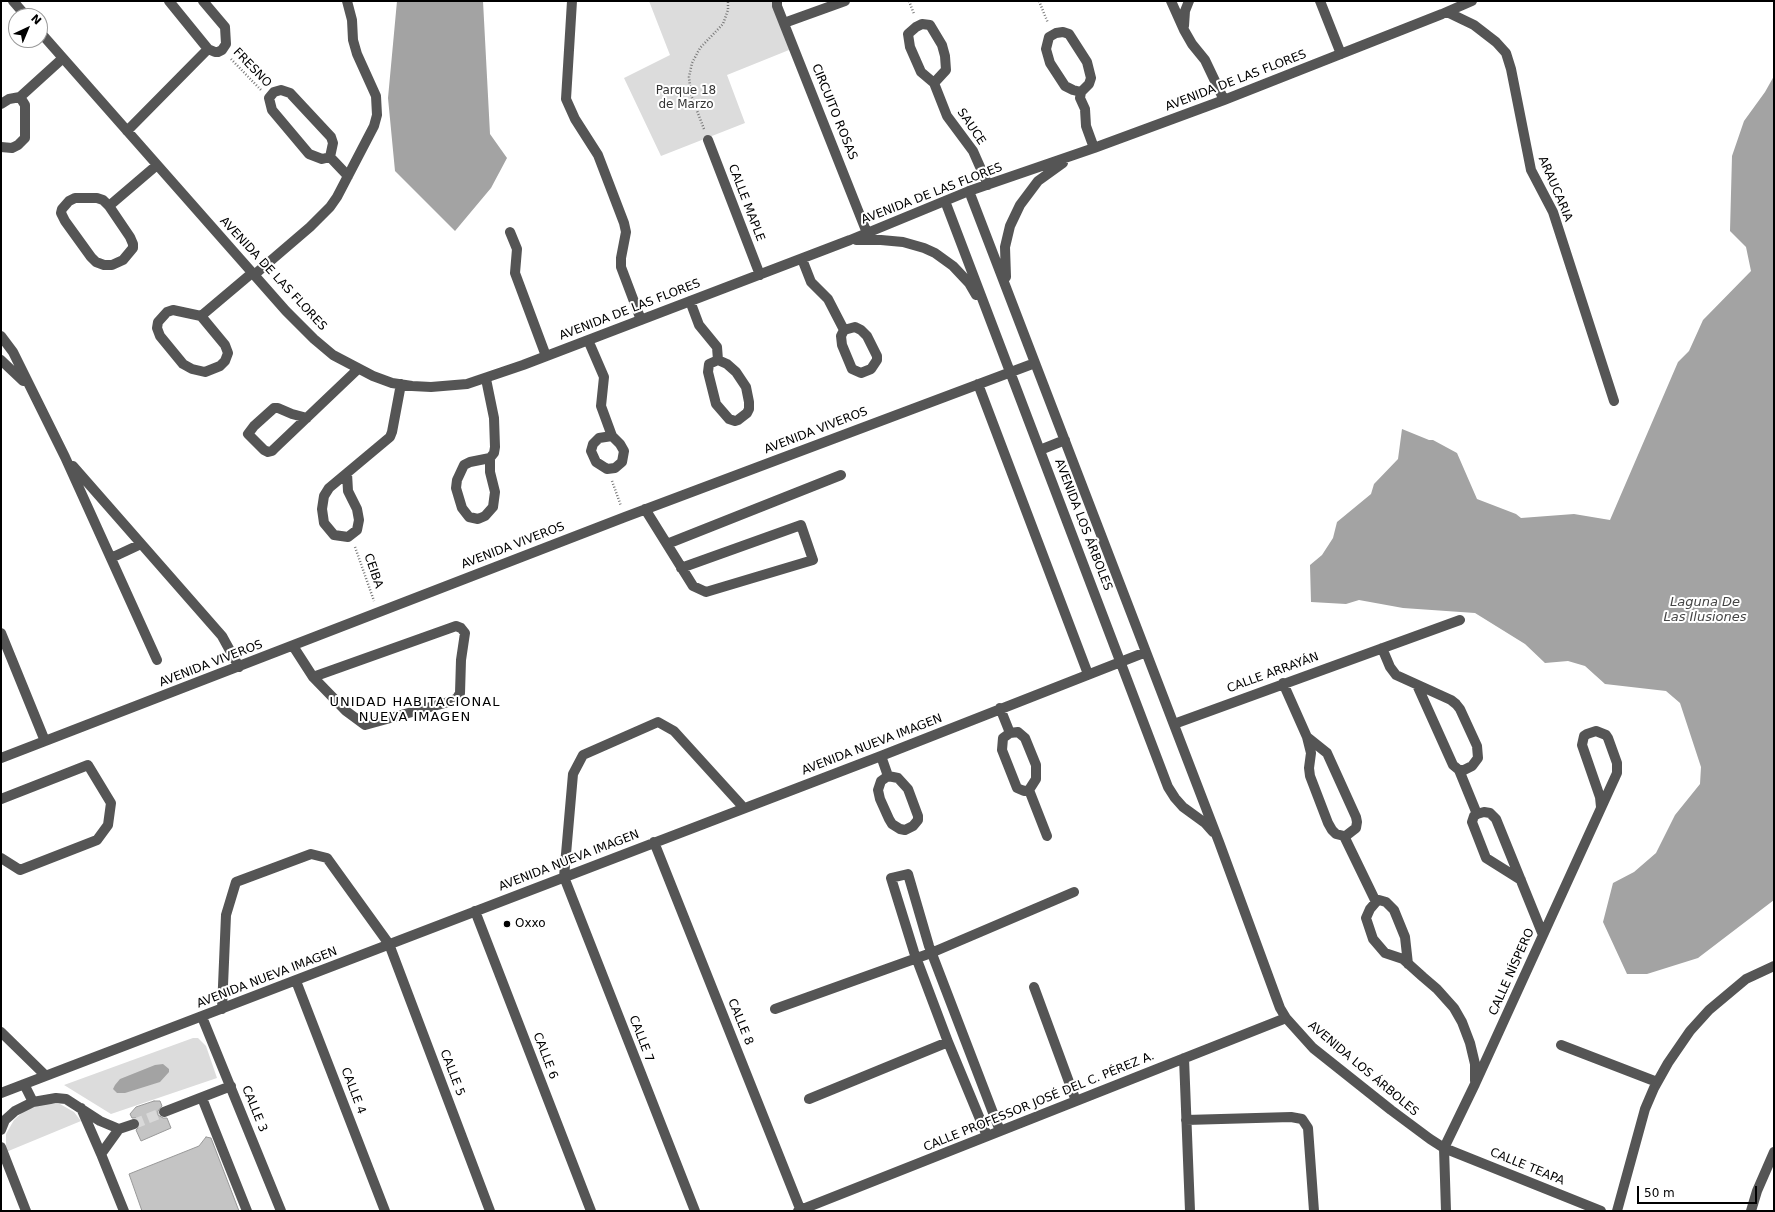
<!DOCTYPE html>
<html>
<head>
<meta charset="utf-8">
<style>
  body { margin:0 }
  #map { position:relative; width:1775px; height:1212px; overflow:hidden; background:#fff; font-family:"DejaVu Sans",sans-serif }
  canvas { display:block }
  .frame { position:absolute; inset:0; border:2px solid #000; pointer-events:none }
  .north { position:absolute; left:8px; top:8px; width:40px; height:40px; box-sizing:border-box; background:#fff; border:1px solid #999; border-radius:50%; rotate:44deg; font-size:11px; font-weight:700; line-height:16px; text-align:center; color:#000 }
  .north::after { content:''; display:block; margin:auto; width:14px; height:18px; background:#000; clip-path:polygon(50% 0,100% 100%,50% 72%,0 100%) }
  .scale { position:absolute; left:1637px; top:1186px; width:120px; height:18px; box-sizing:border-box; border:2px solid #000; border-top:0; padding-left:5px; font-size:12px; line-height:14px; white-space:nowrap; color:#000; -webkit-text-stroke:3px #fff; paint-order:stroke }
</style>
</head>
<body>
<div id="map">
<canvas width="1775" height="1212"></canvas>
<div class="frame"></div>
<div class="north">N</div>
<div class="scale">50 m</div>
</div>
<script>
const context = document.querySelector('canvas').getContext('2d');
context.lineJoin = 'round';
function fillPath(path, color) {
  context.fillStyle = color;
  context.fill(path, 'evenodd');
}
function toPath(rows) {
  const path = new Path2D();
  for (const r of rows) {
    path.moveTo(r[0], r[1]);
    for (let i = 2; i < r.length; i += 2) path.lineTo(r[i], r[i + 1]);
  }
  return path;
}
function stroke(path, color, width, dash) {
  context.strokeStyle = color;
  context.lineWidth = width;
  context.lineCap = dash ? 'butt' : 'round';
  context.setLineDash(dash || []);
  context.stroke(path);
}
function write(font, color, halo, rows, align = 'center') {
  context.font = font + ' "DejaVu Sans",sans-serif';
  context.lineWidth = 4;
  context.setLineDash([]);
  context.textBaseline = 'middle';
  context.strokeStyle = halo;
  context.fillStyle = color;
  for (const [text, x, y, turn = 0] of rows) {
    context.save();
    context.translate(x, y);
    context.rotate((+turn || 0) * Math.PI / 180);
    context.textAlign = isNaN(turn) ? turn : align;
    if (halo) context.strokeText(text, 0, 0);
    context.fillText(text, 0, 0);
    context.restore();
  }
}
fillPath(toPath([
  [649,1,777,1,794,48,727,75,745,123,661,156,624,78,670,55],
  [193,1038,198,1038,206,1046,217,1078,111,1114,64,1085],
  [43,1104,60,1104,74,1112,81,1121,6,1152,6,1134,14,1120,25,1110]
]), '#dcdcdc');
fillPath(toPath([
  [397,1,483,1,490,134,507,158,491,188,455,231,395,171,388,98],
  [1774,76,1774,900,1698,958,1647,974,1627,974,1603,922,1613,883,1634,872,1656,853,1675,815,1700,784,1701,767,1680,703,1666,691,1605,684,1585,666,1568,661,1545,663,1525,644,1475,613,1403,608,1359,600,1346,604,1311,602,1310,565,1322,555,1333,538,1337,522,1371,494,1374,484,1398,459,1402,429,1429,440,1433,440,1457,453,1477,499,1516,514,1521,518,1574,514,1610,520,1678,362,1689,351,1703,320,1751,271,1746,247,1730,231,1732,156,1744,121,1765,92],
  [163,1064,169,1069,169,1072,160,1082,125,1093,117,1093,113,1089,115,1085,120,1079,155,1065]
]), '#a3a3a3');
const building = toPath([
  [154,1101,160,1101,162,1106,158,1111,158,1115,163,1118,167,1118,171,1128,141,1141,136,1130,140,1126,140,1122,136,1118,132,1118,130,1114,136,1107,154,1101],
  [206,1137,211,1138,239,1211,142,1211,129,1174,199,1146,206,1137]
]);
fillPath(building, '#c4c4c4');
stroke(building, '#999', 1);
stroke(toPath([
  [134,1124,164,1112]
]), '#d9d9d9', 10, [10, 5]);
stroke(toPath([
  [909,1,914,14],
  [1039,1,1048,23],
  [231,59,261,90],
  [704,129,691,95,689,77,692,63,700,48,723,24,728,10,728,1],
  [612,481,621,506],
  [355,547,374,601]
]), '#777', 2.5, [1, 2]);
stroke(toPath([
  [13,1,26,16],
  [169,1,208,49],
  [572,1,566,99,575,119,598,155,624,223,626,232,621,258,621,267,641,320],
  [777,1,777,6,867,233],
  [1171,1,1184,30,1192,44,1205,60,1224,100],
  [1320,1,1341,54],
  [1447,12,1474,25,1496,42,1506,53,1511,69,1531,170,1553,212,1614,401],
  [784,23,845,1],
  [1184,26,1185,11,1189,1],
  [40,32,286,311,314,339,333,355,373,376,392,383,412,386,431,387,467,384,523,365,850,240,969,191,1094,148,1224,100,1442,14,1472,1],
  [934,83,921,72,910,47,908,34,916,27,922,24,930,25,942,45,945,56,946,70,934,83,947,116,973,151,988,185],
  [1081,92,1073,90,1065,86,1050,63,1046,49,1049,37,1056,33,1063,32,1069,34,1087,62,1091,78,1089,84,1081,92,1080,98,1085,109,1086,126,1094,148],
  [1,104,9,99,20,97,63,58],
  [127,131,208,49,215,52,218,52,222,50,226,44,225,27,203,1],
  [708,140,760,275],
  [1,147,12,148,18,145,25,138,25,105,20,97],
  [330,157,322,159,309,154,272,110,269,98,274,92,281,90,290,93,331,137,333,143,330,157,348,176],
  [969,191,1219,842,1280,1008,1286,1018,1313,1048,1391,1110,1430,1139,1444,1148,1601,1211],
  [945,201,1168,787,1175,798,1183,807,1205,823,1213,832],
  [109,206,130,237,133,244,133,248,123,260,112,265,104,265,96,262,91,257,65,221,61,213,62,209,69,201,75,198,97,198,103,200,109,206,157,165],
  [510,232,517,249,515,273,546,356],
  [856,240,881,240,903,242,924,248,935,253,953,266,969,283,976,295],
  [802,259,811,282,828,299,844,330,841,336,842,345,852,369,861,373,871,369,877,360,877,356,867,336,861,330,855,327,844,330],
  [254,275,310,227,330,207,337,197,374,126,377,115,376,96,357,54,353,40,352,20,347,1],
  [1006,277,1005,247,1010,226,1020,205,1038,181,1063,163],
  [690,301,699,325,717,347,718,360,709,364,708,372,716,404,729,419,735,421,738,420,747,413,749,409,749,402,746,387,736,372,727,364,718,360],
  [201,316,225,345,228,353,225,361,220,366,205,372,192,369,183,364,160,336,157,328,158,322,167,312,173,310,201,316,252,273],
  [1,336,13,352,65,457,157,660],
  [588,340,604,377,601,406,612,436,620,444,624,451,622,462,615,468,607,469,596,462,591,451,593,444,599,438,612,436],
  [1,360,23,381],
  [486,379,494,418,495,447,494,453,490,458,470,462,464,465,457,480,456,488,462,508,469,517,478,519,485,516,493,507,495,492,490,472,490,458],
  [978,384,1088,674],
  [307,418,292,414,278,408,274,408,254,426,248,434,264,450,268,452,272,451,274,449,358,369],
  [1040,450,1065,440],
  [73,466,222,636,239,667],
  [347,473,348,491,357,509,359,520,357,530,348,537,334,535,324,523,322,509,324,496,329,488,390,437,392,432,401,384],
  [645,509,693,586,706,592,813,560,801,525,681,568],
  [667,544,841,475],
  [111,558,141,544],
  [1,633,45,741],
  [293,646,313,677,346,711,365,725,452,701,457,698,460,693,461,660,465,633,461,628,456,626,313,677],
  [1382,648,1390,667,1396,675,1451,700,1456,704,1460,709,1477,746,1478,758,1472,766,1464,770,1459,770,1453,765,1417,685],
  [1283,683,1307,737,1311,753,1309,768,1310,776,1328,823,1332,830,1336,834,1344,836,1347,835,1356,828,1357,822,1356,817,1327,753,1307,737],
  [1000,708,1010,733,1018,732,1025,738,1036,765,1036,779,1029,790,1047,836],
  [1174,724,1460,620],
  [1010,733,1003,738,1002,750,1017,788,1024,791,1029,790],
  [881,756,888,776,898,778,908,789,918,816,918,820,913,826,905,830,900,829,892,824,889,819,880,799,878,790,881,781,888,776],
  [1,758,625,517,1035,363],
  [1459,770,1477,814],
  [1,799,88,765,111,803,108,825,97,840,20,870,1,858],
  [1344,836,1376,902],
  [654,842,801,1211],
  [1521,880,1486,858,1472,822,1474,816,1477,814,1484,812,1490,813,1496,819,1543,935],
  [475,911,591,1211],
  [1408,964,1405,937,1394,910,1386,902,1379,900,1376,902,1370,909,1366,918,1373,939,1385,953,1403,959,1423,977,1437,989,1454,1008,1462,1022,1470,1043,1475,1064,1475,1081],
  [296,981,385,1211],
  [1034,987,1076,1101],
  [222,1009,226,915,236,882,311,854,327,858,389,944,490,1211],
  [775,1009,931,953,1074,892],
  [202,1017,281,1211],
  [1,1032,46,1076],
  [1561,1045,1657,1082],
  [1184,1058,1190,1211],
  [24,1084,33,1102,56,1098,66,1099,100,1121,119,1129,134,1124],
  [1,1093,881,756,1146,652],
  [202,1098,247,1211],
  [809,1099,948,1042],
  [81,1108,101,1154],
  [164,1112,231,1086],
  [1186,1120,1291,1117,1302,1119,1308,1128,1314,1211],
  [119,1129,101,1154,124,1211],
  [1,1130,5,1120,15,1111,33,1102],
  [987,1136,948,1042,914,952,891,878,908,874,929,946,1000,1131],
  [1,1147,26,1211],
  [695,1211,564,877,573,774,583,755,658,722,674,731,744,808],
  [798,1211,1286,1018],
  [1446,1211,1444,1148,1475,1084,1617,773,1617,763,1608,738,1606,735,1596,731,1587,734,1584,736,1582,745,1600,797,1601,807],
  [1617,1211,1645,1109,1654,1088,1668,1063,1690,1031,1709,1010,1746,979,1774,966],
  [1751,1211,1757,1191,1774,1152]
]), '#555', 10);
for (const [x, y, r, color] of [
  [507,924,4,"#000"]
]) {
  const dot = new Path2D();
  dot.arc(x, y, r, 0, 2 * Math.PI);
  context.fillStyle = color;
  context.fill(dot);
  stroke(dot, '#fff', 1.5);
}
write('12px', '#000', '#fff', [
  ["FRESNO",252,68,46],
  ["AVENIDA DE LAS FLORES",1236,81,-21],
  ["CIRCUITO ROSAS",834,112,68],
  ["SAUCE",971,127,56],
  ["ARAUCARIA",1555,189,67],
  ["AVENIDA DE LAS FLORES",932,194,-21],
  ["CALLE MAPLE",746,203,69],
  ["AVENIDA DE LAS FLORES",273,274,47],
  ["AVENIDA DE LAS FLORES",630,310,-21],
  ["AVENIDA VIVEROS",816,431,-21],
  ["AVENIDA LOS ÁRBOLES",1083,525,69],
  ["AVENIDA VIVEROS",513,546,-21],
  ["CEIBA",373,571,71],
  ["AVENIDA VIVEROS",211,664,-21],
  ["CALLE ARRAYÁN",1273,673,-20],
  ["AVENIDA NUEVA IMAGEN",872,745,-21],
  ["AVENIDA NUEVA IMAGEN",569,861,-21],
  ["CALLE NÍSPERO",1512,972,-66],
  ["AVENIDA NUEVA IMAGEN",267,978,-21],
  ["CALLE 8",740,1022,68],
  ["CALLE 7",641,1039,69],
  ["CALLE 6",545,1056,69],
  ["AVENIDA LOS ÁRBOLES",1363,1069,40],
  ["CALLE 5",452,1073,69],
  ["CALLE 4",353,1091,69],
  ["CALLE PROFESSOR JOSÉ DEL C. PÉREZ A.",1039,1102,-22],
  ["CALLE 3",254,1109,68],
  ["CALLE TEAPA",1527,1167,22]
]);
write('12px', '#333', '#fff', [
  ["Parque 18",686,91],
  ["de Marzo",686,105]
]);
write('12px', '#000', '#fff', [
  ["Oxxo",515,924]
], 'left');
write('italic 13px', '#444', '#fff', [
  ["Laguna De",1705,603],
  ["Las Ilusiones",1705,618]
]);
context.letterSpacing = '1px';
write('13px', '#000', '#fff', [
  ["UNIDAD HABITACIONAL",415,703],
  ["NUEVA IMAGEN",415,718]
]);
context.letterSpacing = '0px';
</script>
</body>
</html>
